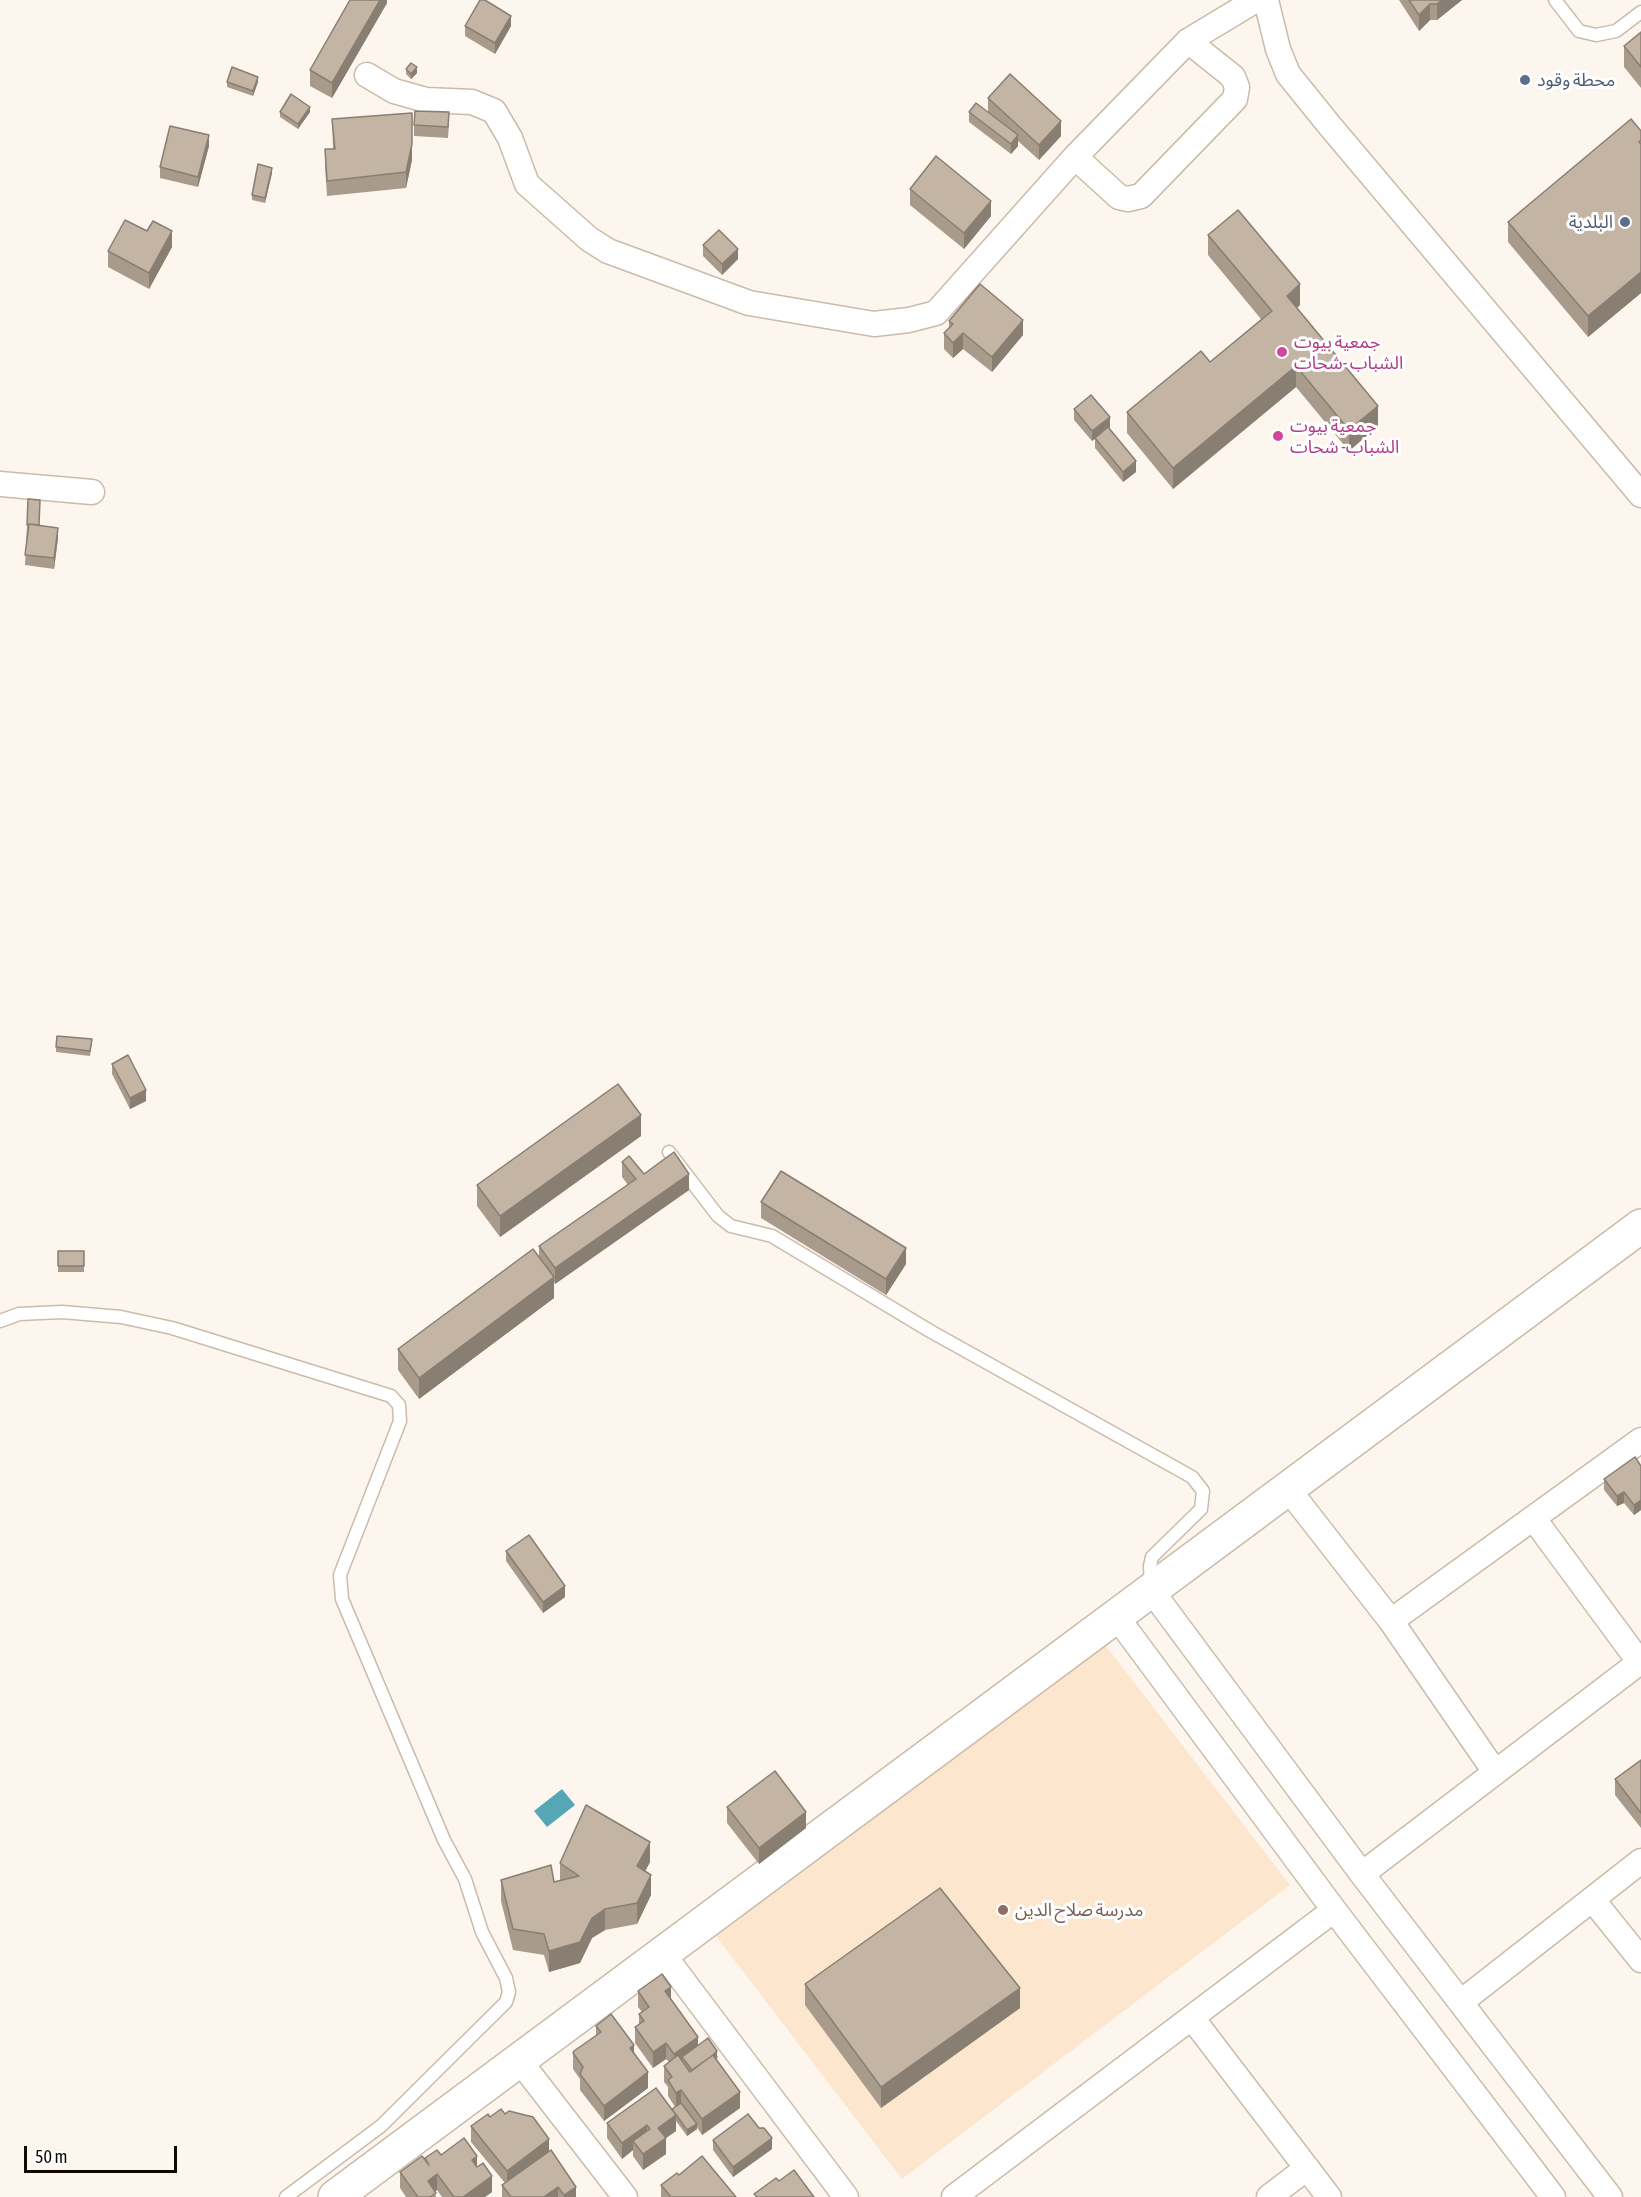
<!DOCTYPE html>
<html>
<head>
<meta charset="utf-8">
<style>
  body { margin:0 }
  #map { position:relative; width:1641px; height:2197px; overflow:hidden; background:#fdf6ef; font-family:"Asap Condensed",sans-serif }
  canvas { display:block }
  .scale { position:absolute; left:24px; top:2146px; width:153px; height:27px; box-sizing:border-box; border:3px solid #100a05; border-top:0; padding-left:8px; font-size:18px; line-height:21px; white-space:nowrap; color:#100a05; -webkit-text-stroke:4px #fff; paint-order:stroke }
</style>
</head>
<body>
<div id="map">
<canvas width="1641" height="2197"></canvas>
<div class="scale">50 m</div>
</div>
<script>
const context = document.querySelector('canvas').getContext('2d');
context.lineJoin = 'round';
function fillPath(path, color) {
  context.fillStyle = color;
  context.fill(path, 'evenodd');
}
function toPath(rows) {
  const path = new Path2D();
  for (const r of rows) {
    path.moveTo(r[0], r[1]);
    for (let i = 2; i < r.length; i += 2) path.lineTo(r[i], r[i + 1]);
  }
  return path;
}
function stroke(path, color, width, dash) {
  context.strokeStyle = color;
  context.lineWidth = width;
  context.lineCap = dash ? 'butt' : 'round';
  context.setLineDash(dash || []);
  context.stroke(path);
}
function write(font, color, halo, rows, align = 'center') {
  context.font = font + ' "Asap Condensed","Noto Sans Arabic",sans-serif';
  context.lineWidth = 6;
  context.setLineDash([]);
  context.textBaseline = 'middle';
  context.strokeStyle = halo;
  context.fillStyle = color;
  for (const [text, x, y, turn = 0] of rows) {
    context.save();
    context.translate(x, y);
    context.rotate((+turn || 0) * Math.PI / 180);
    context.textAlign = isNaN(turn) ? turn : align;
    if (halo) context.strokeText(text, 0, 0);
    context.fillText(text, 0, 0);
    context.restore();
  }
}
fillPath(toPath([
  [1103,1642,1290,1885,902,2179,715,1935]
]), '#fce6ce');
fillPath(toPath([
  [562,1789,575,1805,547,1827,534,1811]
]), '#56a7b5');
const lane = toPath([
  [1555,0,1579,31,1596,35,1616,31,1641,12],
  [669,1152,718,1216,731,1226,772,1236,930,1331,1192,1477,1203,1491,1201,1509,1152,1557,1150,1566,1151,1586],
  [0,1321,19,1314,62,1312,121,1317,172,1328,391,1396,399,1405,400,1421,340,1575,342,1599,444,1840,465,1879,482,1932,506,1978,509,1992,506,2002,381,2126,286,2197]
]);
const street = toPath([
  [1266,0,1278,49,1288,74,1330,126,1641,495],
  [367,75,394,91,426,100,472,102,494,111,510,138,527,184,589,239,608,251,749,303,874,324,909,320,936,313,1075,157,1188,41,1256,0],
  [1075,157,1119,197,1128,199,1141,196,1235,99,1237,87,1233,77,1188,41],
  [0,484,92,492],
  [1288,1489,1391,1621,1495,1772],
  [1534,1519,1641,1664],
  [1151,1590,1362,1874,1610,2197],
  [1116,1616,1334,1910,1553,2197],
  [1391,1621,1641,1440],
  [1362,1874,1640,1662],
  [1592,1899,1641,1960],
  [663,1954,846,2197],
  [1461,2002,1641,1861],
  [1192,2018,1329,2197],
  [519,2060,625,2197],
  [954,2197,1334,1910],
  [1269,2197,1307,2168]
]);
const secondary = toPath([
  [335,2197,1641,1226]
]);
stroke(lane, '#cbbbaa', 15);
stroke(street, '#cbbbaa', 27);
stroke(secondary, '#cbbbaa', 36);
stroke(lane, '#fff', 12);
stroke(street, '#fff', 24);
stroke(secondary, '#fff', 33);
fillPath(toPath([
  [387,0,387,3,332,98,310,86,310,70],
  [1399,0,1462,0,1437,20,1430,20,1419,31],
  [465,26,511,26,495,54,465,36],
  [1641,32,1641,88,1624,67,1624,46],
  [406,69,417,73,411,79,406,74],
  [227,82,258,82,253,96,227,87],
  [988,98,1061,136,1039,160,1018,141,1018,146,1011,154,969,122,969,112,988,112],
  [280,112,310,112,298,129,280,117],
  [332,119,412,160,406,188,327,196,325,165,325,149,333,149],
  [449,123,448,138,414,136,414,125],
  [1641,131,1641,293,1588,337,1508,242,1508,222],
  [209,146,198,187,160,178,160,167],
  [272,173,265,203,252,200,252,195],
  [910,189,991,216,964,249,910,205],
  [1208,235,1300,305,1297,308,1378,426,1349,451,1296,387,1173,489,1127,433,1127,412,1210,362,1261,319,1208,255],
  [703,245,738,259,722,275,703,256],
  [172,247,149,289,108,267,108,251],
  [949,321,1023,335,992,372,963,349,953,358,944,349,944,333,949,328],
  [1074,409,1110,427,1109,428,1136,472,1123,482,1095,448,1095,439,1092,441,1074,420],
  [27,525,39,525,58,538,54,569,25,565],
  [92,1044,90,1056,56,1052,56,1047],
  [112,1064,146,1101,130,1109,112,1074],
  [641,1136,500,1237,477,1206,477,1185],
  [622,1162,644,1174,689,1190,555,1284,554,1282,554,1298,419,1399,398,1370,398,1349,539,1258,539,1246,628,1185,622,1177],
  [761,1202,906,1264,886,1295,761,1218],
  [58,1251,84,1251,84,1272,58,1272],
  [1641,1466,1641,1510,1634,1515,1624,1503,1617,1506,1604,1490,1604,1479],
  [506,1551,565,1597,543,1613,506,1561],
  [1641,1760,1641,1828,1615,1795,1615,1779],
  [727,1807,806,1828,759,1864,727,1823],
  [650,1862,645,1871,651,1895,637,1924,605,1930,592,1938,580,1963,549,1972,544,1955,513,1950,501,1901,501,1880,554,1882,560,1880,560,1863],
  [805,1984,1020,2008,881,2108,805,2005],
  [638,1991,671,1999,698,2045,717,2062,740,2108,702,2135,697,2127,697,2129,687,2136,676,2121,676,2131,666,2138,666,2154,643,2170,633,2156,633,2150,622,2159,607,2138,607,2123,672,2109,675,2107,668,2096,668,2087,664,2082,664,2066,669,2062,666,2059,653,2068,635,2043,635,2027,639,2024,639,2014,642,2012,638,2007],
  [596,2026,634,2054,648,2088,604,2121,580,2090,580,2079,573,2069,573,2053,596,2035],
  [505,2114,549,2151,576,2197,502,2197,502,2185,505,2183,471,2142,471,2126,490,2117],
  [713,2140,772,2149,733,2177,713,2150],
  [441,2155,477,2156,477,2167,492,2192,485,2197,442,2197,437,2190,435,2191,436,2197,406,2197,400,2188,400,2172,425,2161,425,2158],
  [679,2175,736,2197,661,2197,661,2185]
]), '#a99b8c');
fillPath(toPath([
  [380,0,387,0,387,3,332,98,332,83],
  [1442,0,1462,0,1437,20,1437,4],
  [1430,4,1430,20,1419,31,1419,15],
  [511,16,511,26,495,54,495,43],
  [417,67,417,73,411,79,411,74],
  [258,77,258,82,253,96,253,91],
  [310,107,310,112,298,129,298,124],
  [1061,121,1061,136,1039,160,1039,145],
  [209,135,209,146,198,187,198,177],
  [1018,135,1018,146,1011,154,1011,144],
  [412,144,412,160,406,188,406,172],
  [272,168,272,173,265,203,265,198],
  [991,201,991,216,964,249,964,233],
  [172,231,172,247,149,289,149,273],
  [738,249,738,259,722,275,722,264],
  [1641,272,1641,293,1588,337,1588,316],
  [1300,284,1300,305,1287,316,1287,296],
  [1023,320,1023,335,992,372,992,357],
  [963,333,963,349,953,358,953,343],
  [1296,366,1296,387,1173,489,1173,468],
  [1378,406,1378,426,1349,451,1349,430],
  [1110,417,1110,427,1092,441,1092,431],
  [1136,461,1136,472,1123,482,1123,472],
  [58,528,58,538,54,569,54,558],
  [146,1090,146,1101,130,1109,130,1098],
  [641,1115,641,1136,500,1237,500,1216],
  [689,1174,689,1190,555,1284,555,1268],
  [906,1248,906,1264,886,1295,886,1279],
  [554,1277,554,1298,419,1399,419,1378],
  [1624,1492,1624,1503,1617,1506,1617,1496],
  [1641,1500,1641,1510,1634,1515,1634,1505],
  [565,1586,565,1597,543,1613,543,1602],
  [806,1812,806,1828,759,1864,759,1848],
  [650,1842,650,1862,637,1887,637,1866],
  [651,1875,651,1895,637,1924,637,1903],
  [605,1909,605,1930,592,1938,580,1963,549,1972,549,1951],
  [671,1987,671,2002,665,1991],
  [1020,1988,1020,2008,881,2108,881,2087],
  [698,2037,698,2053,682,2057,682,2064,674,2070,674,2054],
  [666,2043,666,2059,653,2068,653,2052],
  [634,2045,634,2060,630,2048],
  [717,2051,717,2062,693,2082,714,2054],
  [648,2072,648,2088,604,2121,604,2106],
  [681,2090,681,2105,676,2109,676,2093],
  [740,2092,740,2108,702,2135,702,2119],
  [676,2115,676,2131,666,2138,666,2154,643,2170,643,2154,658,2128],
  [697,2124,697,2129,687,2136,687,2130],
  [647,2125,647,2141,633,2141,633,2150,622,2159,622,2143],
  [772,2138,772,2149,733,2177,733,2167],
  [549,2139,549,2155,507,2186,507,2171],
  [477,2156,477,2172,472,2160],
  [437,2174,437,2190,428,2196,428,2181],
  [492,2176,492,2192,485,2197,463,2197],
  [558,2187,558,2197,545,2197,545,2196],
  [576,2187,576,2197,564,2197,564,2195]
]), '#897e72');
const building = toPath([
  [350,0,380,0,332,83,310,70,350,0],
  [480,0,485,0,511,16,495,43,465,26,480,0],
  [1409,0,1442,0,1437,4,1430,4,1419,15,1409,0],
  [1641,32,1641,67,1624,46,1641,32],
  [411,63,417,67,411,74,406,69,411,63],
  [232,67,258,77,253,91,227,82,232,67],
  [1010,74,1061,121,1039,145,988,98,1010,74],
  [291,94,310,107,298,124,280,112,291,94],
  [976,103,1018,135,1011,144,969,112,976,103],
  [415,111,449,112,448,127,414,125,415,111],
  [412,113,412,144,406,172,327,181,325,149,335,149,332,119,412,113],
  [1631,119,1641,131,1641,140,1639,142,1641,144,1641,272,1588,316,1508,222,1631,119],
  [170,126,209,135,198,177,160,167,170,126],
  [936,156,991,201,964,233,910,189,936,156],
  [258,164,272,168,265,198,252,195,258,164],
  [1238,210,1300,284,1287,296,1378,406,1349,430,1296,366,1173,468,1127,412,1201,351,1210,362,1272,311,1208,235,1238,210],
  [125,220,147,231,153,221,172,231,149,273,108,251,125,220],
  [719,230,738,249,722,264,703,245,719,230],
  [980,284,1023,320,992,357,963,333,953,343,944,333,953,324,949,321,980,284],
  [1091,395,1110,417,1092,431,1074,409,1091,395],
  [1108,427,1136,461,1123,472,1095,438,1108,427],
  [28,499,40,500,39,525,29,524,27,525,28,499],
  [29,524,58,528,54,558,25,555,29,524],
  [57,1036,92,1039,90,1051,56,1047,57,1036],
  [128,1055,146,1090,130,1098,112,1064,128,1055],
  [618,1084,641,1115,500,1216,477,1185,618,1084],
  [674,1152,689,1174,555,1268,539,1246,636,1179,622,1162,629,1156,644,1174,674,1152],
  [781,1171,906,1248,886,1279,761,1202,781,1171],
  [533,1249,554,1277,419,1378,398,1349,533,1249],
  [58,1251,84,1251,84,1266,58,1266,58,1251],
  [1635,1457,1641,1466,1641,1500,1634,1505,1624,1492,1617,1496,1604,1479,1635,1457],
  [529,1535,565,1586,543,1602,506,1551,529,1535],
  [1641,1760,1641,1813,1615,1779,1641,1760],
  [775,1771,806,1812,759,1848,727,1807,775,1771],
  [586,1805,650,1842,637,1866,651,1875,637,1903,605,1909,592,1918,580,1942,549,1951,544,1934,513,1929,501,1880,551,1865,554,1882,579,1876,560,1863,586,1805],
  [940,1888,1020,1988,881,2087,805,1984,940,1888],
  [662,1974,671,1987,665,1991,698,2037,674,2054,666,2043,653,2052,635,2027,644,2021,639,2014,649,2007,638,1991,662,1974],
  [611,2014,634,2045,630,2048,648,2072,604,2106,580,2074,583,2067,573,2053,574,2051,601,2032,596,2026,611,2014],
  [708,2038,717,2051,714,2054,717,2057,715,2058,713,2055,692,2070,682,2057,708,2038],
  [678,2055,690,2072,713,2055,740,2092,702,2119,681,2090,676,2093,668,2080,672,2077,664,2066,678,2055],
  [656,2088,676,2115,658,2128,666,2138,643,2154,633,2141,650,2129,647,2125,622,2143,607,2123,656,2088],
  [681,2103,697,2124,687,2130,672,2109,681,2103],
  [501,2109,505,2114,509,2111,533,2117,549,2139,507,2171,471,2126,488,2114,490,2117,501,2109],
  [748,2114,759,2128,764,2128,772,2138,733,2167,713,2140,748,2114],
  [464,2138,477,2156,472,2160,477,2167,483,2163,492,2176,463,2197,454,2197,437,2174,428,2181,436,2193,430,2197,418,2197,400,2172,422,2156,429,2165,425,2158,437,2150,441,2155,464,2138],
  [551,2150,576,2187,564,2195,558,2187,545,2196,545,2197,511,2197,502,2185,551,2150],
  [702,2156,736,2197,671,2197,661,2185,677,2173,679,2175,702,2156],
  [794,2170,814,2197,757,2197,754,2194,776,2178,779,2181,794,2170]
]);
fillPath(building, '#c4b4a3');
stroke(building, '#897e72', 1.5);
for (const [x, y, r, color] of [
  [1525,80,6,"#5c6f8a"],
  [1625,222,6,"#5c6f8a"],
  [1282,352,6,"#d1479c"],
  [1278,436,6,"#d1479c"],
  [1003,1910,6,"#8d6e63"]
]) {
  const dot = new Path2D();
  dot.arc(x, y, r, 0, 2 * Math.PI);
  context.fillStyle = color;
  context.fill(dot);
  stroke(dot, '#fff', 2);
}
write('18px', '#4e5e75', '#fff', [
  ["محطة وقود",1537,80],
  ["البلدية",1613,222,"right"]
], 'left');
write('18px', '#b23c85', '#fff', [
  ["جمعية بيوت",1294,342],
  ["الشباب -شحات",1294,363],
  ["جمعية بيوت",1290,426],
  ["الشباب- شحات",1290,447]
], 'left');
write('18px', '#785e54', '#fff', [
  ["مدرسة صلاح الدين",1015,1910]
], 'left');
</script>
</body>
</html>
